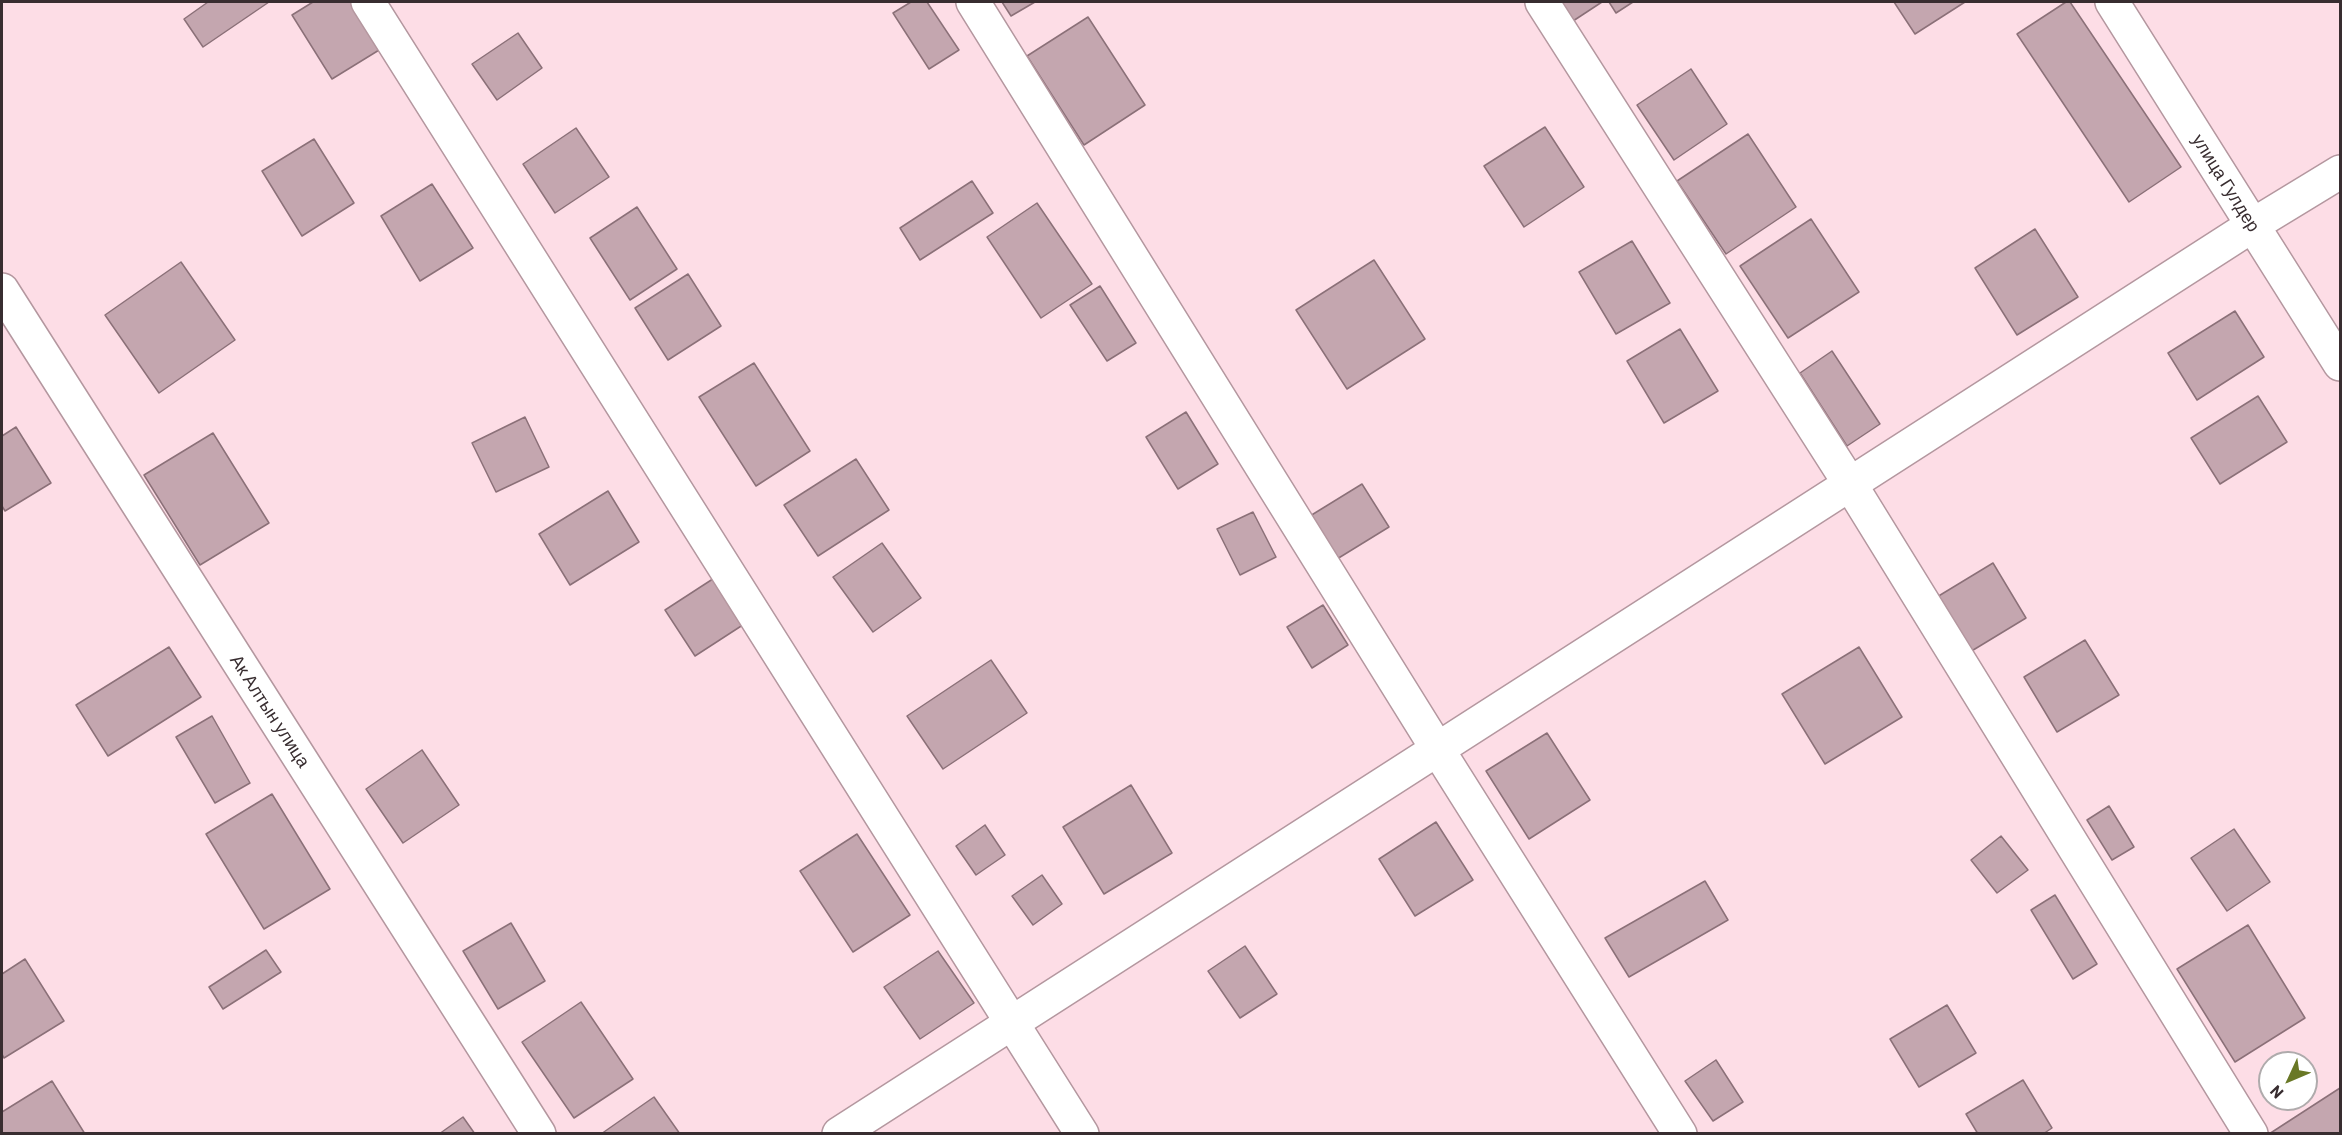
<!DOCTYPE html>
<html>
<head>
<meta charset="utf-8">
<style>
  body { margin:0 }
  #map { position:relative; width:2342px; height:1135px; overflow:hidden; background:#fddde6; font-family:Barlow,sans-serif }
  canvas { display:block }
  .frame { position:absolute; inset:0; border:3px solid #382d30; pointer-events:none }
  .north { position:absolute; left:2258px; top:1051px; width:60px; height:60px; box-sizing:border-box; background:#fff; border:2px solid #afabac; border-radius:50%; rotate:226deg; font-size:16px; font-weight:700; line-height:24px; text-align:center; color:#382d30 }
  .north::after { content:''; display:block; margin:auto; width:21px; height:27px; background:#697826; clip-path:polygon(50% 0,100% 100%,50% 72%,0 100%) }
</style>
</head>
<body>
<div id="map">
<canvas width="2342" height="1135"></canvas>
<div class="frame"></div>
<div class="north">N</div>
</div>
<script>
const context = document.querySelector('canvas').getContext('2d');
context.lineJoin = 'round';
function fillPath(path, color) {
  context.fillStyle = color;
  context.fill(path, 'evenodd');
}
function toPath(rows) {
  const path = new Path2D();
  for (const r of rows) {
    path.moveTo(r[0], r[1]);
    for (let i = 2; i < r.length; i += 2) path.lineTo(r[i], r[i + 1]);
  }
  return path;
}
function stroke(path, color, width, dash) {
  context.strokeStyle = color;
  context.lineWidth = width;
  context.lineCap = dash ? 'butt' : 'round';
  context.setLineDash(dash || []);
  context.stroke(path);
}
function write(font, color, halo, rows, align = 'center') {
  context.font = font + ' Barlow,sans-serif';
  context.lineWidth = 5;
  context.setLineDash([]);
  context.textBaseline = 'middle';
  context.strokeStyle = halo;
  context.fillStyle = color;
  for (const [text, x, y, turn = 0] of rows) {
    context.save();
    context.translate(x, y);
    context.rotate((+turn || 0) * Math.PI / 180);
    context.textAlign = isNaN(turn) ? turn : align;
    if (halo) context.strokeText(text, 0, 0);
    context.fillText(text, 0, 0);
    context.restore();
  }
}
const building = toPath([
  [208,2,269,2,203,47,184,19,208,2],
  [313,2,356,2,384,47,332,79,292,15,313,2],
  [911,2,927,2,959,50,929,69,893,13,911,2],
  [1002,2,1035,2,1011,16,1002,2],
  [1556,2,1602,2,1570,23,1556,2],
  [1609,2,1633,2,1616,13,1609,2],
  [1894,2,1965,2,1915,34,1894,2],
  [2066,2,2070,2,2181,167,2129,202,2017,34,2066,2],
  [1088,17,1145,105,1084,145,1027,56,1088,17],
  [518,33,542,68,497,100,472,64,518,33],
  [1691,69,1727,124,1674,160,1637,105,1691,69],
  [1545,127,1584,187,1524,227,1484,166,1545,127],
  [576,128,609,177,555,213,523,164,576,128],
  [1748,134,1796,207,1726,254,1677,181,1748,134],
  [314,139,354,203,302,236,262,171,314,139],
  [972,181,993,213,920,260,900,228,972,181],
  [432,184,473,248,420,281,381,216,432,184],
  [1037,203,1092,284,1041,318,987,237,1037,203],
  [637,207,677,269,630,300,590,238,637,207],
  [1811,219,1859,292,1788,338,1740,266,1811,219],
  [2035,229,2078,297,2017,335,1975,268,2035,229],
  [1632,241,1670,303,1616,334,1579,272,1632,241],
  [1374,260,1425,339,1347,389,1296,310,1374,260],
  [181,262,235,340,159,393,105,315,181,262],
  [688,274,721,326,668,360,635,308,688,274],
  [1100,286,1136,343,1107,361,1070,305,1100,286],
  [2235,311,2264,357,2197,400,2168,353,2235,311],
  [1680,329,1718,391,1664,423,1627,361,1680,329],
  [1832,351,1880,424,1847,446,1800,373,1832,351],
  [754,363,810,451,756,486,699,397,754,363],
  [2258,396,2287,442,2220,484,2191,438,2258,396],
  [1186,412,1218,464,1178,489,1146,437,1186,412],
  [525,417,549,467,496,492,472,443,525,417],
  [16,427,51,483,5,511,2,506,2,436,16,427],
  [213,433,269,523,200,565,144,475,213,433],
  [856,459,889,510,818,556,784,505,856,459],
  [1362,484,1389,527,1337,559,1310,516,1362,484],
  [608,491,639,542,570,585,539,534,608,491],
  [1253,512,1276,557,1240,575,1217,529,1253,512],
  [882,543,921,598,873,632,833,577,882,543],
  [1993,563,2026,618,1965,655,1932,600,1993,563],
  [722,573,752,619,695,656,665,610,722,573],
  [1323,605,1348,645,1312,668,1287,627,1323,605],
  [2085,640,2119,695,2057,732,2024,677,2085,640],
  [169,647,201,697,108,756,76,705,169,647],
  [1859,647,1902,717,1825,764,1782,694,1859,647],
  [991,660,1027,713,943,769,907,716,991,660],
  [212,716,250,783,215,803,176,737,212,716],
  [1547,733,1590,800,1529,839,1486,771,1547,733],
  [422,750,459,805,403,843,366,789,422,750],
  [1131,785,1172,853,1104,894,1063,827,1131,785],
  [272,794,330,889,264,929,206,834,272,794],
  [2109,806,2134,847,2112,860,2087,820,2109,806],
  [1436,822,1473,880,1415,916,1379,859,1436,822],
  [985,825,1005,855,976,875,956,846,985,825],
  [2234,829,2270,882,2227,911,2191,858,2234,829],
  [857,834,910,915,853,952,800,871,857,834],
  [2001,836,2028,870,1997,893,1971,860,2001,836],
  [1042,875,1062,904,1033,925,1012,896,1042,875],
  [1705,881,1728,920,1629,977,1605,938,1705,881],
  [2055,895,2097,964,2073,979,2031,910,2055,895],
  [511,923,545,981,498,1009,463,951,511,923],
  [2248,925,2305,1018,2235,1062,2177,969,2248,925],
  [1245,946,1277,994,1240,1018,1208,971,1245,946],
  [266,950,281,972,223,1009,209,987,266,950],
  [938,951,974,1003,920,1039,884,987,938,951],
  [25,959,64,1021,4,1058,2,1054,2,974,25,959],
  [581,1002,633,1079,574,1118,522,1042,581,1002],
  [1947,1005,1976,1053,1919,1087,1890,1039,1947,1005],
  [1716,1060,1743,1102,1713,1121,1685,1081,1716,1060],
  [2023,1080,2052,1128,2043,1134,1978,1134,1966,1114,2023,1080],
  [52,1081,85,1134,2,1134,2,1112,52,1081],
  [2340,1088,2340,1134,2269,1134,2340,1088],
  [654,1097,680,1134,601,1134,654,1097],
  [463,1117,475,1134,439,1134,463,1117]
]);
fillPath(building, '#c4a6af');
stroke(building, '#8b7078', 1.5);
const minor = toPath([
  [368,2,1082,1134],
  [973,2,1438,750,1680,1134],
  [1542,2,1850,484,2251,1134],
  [2112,2,2340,364],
  [2,290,539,1134],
  [839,1134,2253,225,2340,172]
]);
stroke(minor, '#b4979f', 36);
stroke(minor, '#fff', 33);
write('18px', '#382d30', '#fff', [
  ["улица Гулдер",2226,183,58],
  ["Ак Алтын улица",270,711,57]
]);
</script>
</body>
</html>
